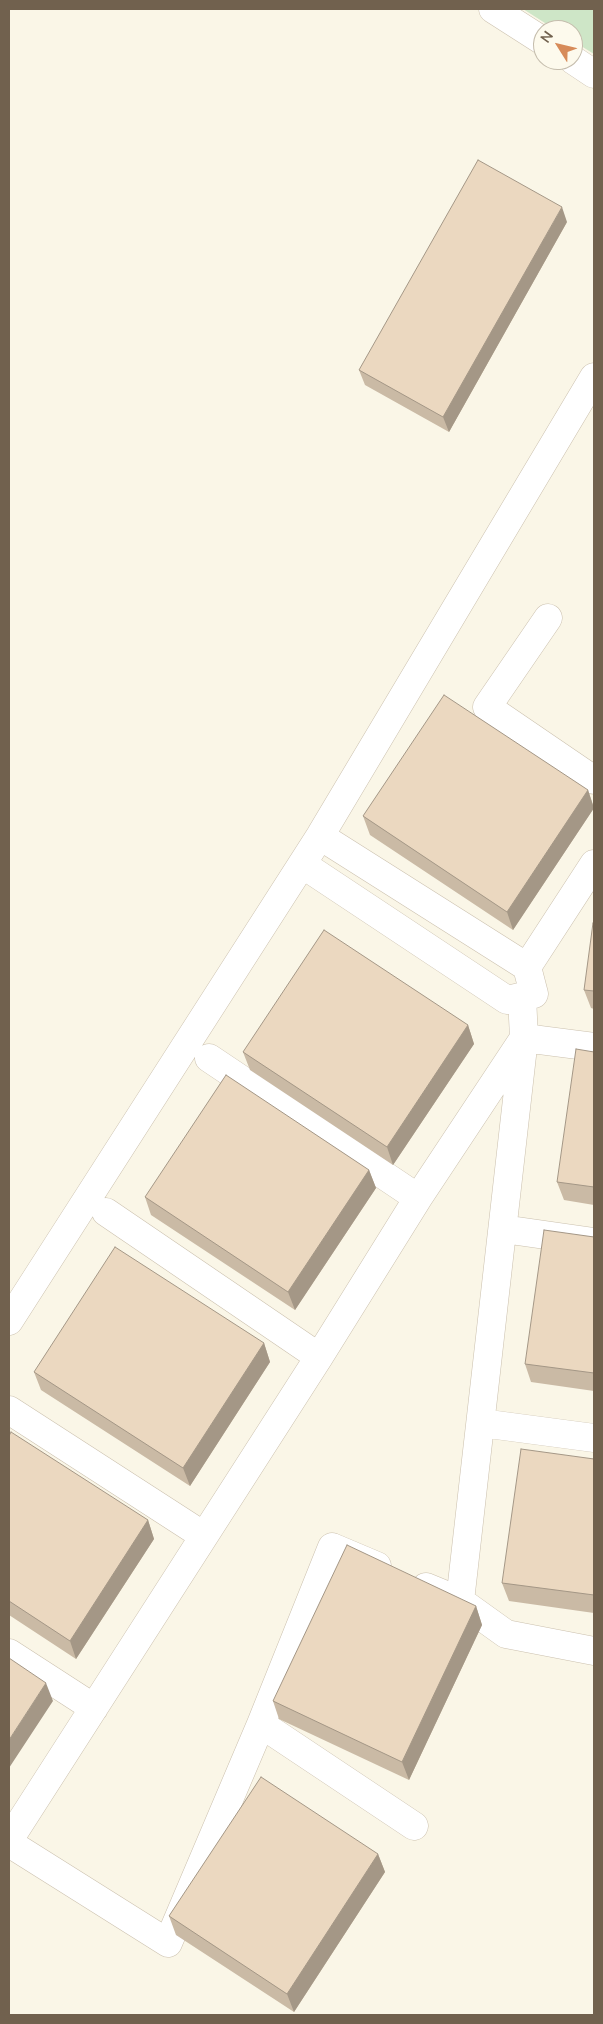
<!DOCTYPE html>
<html>
<head>
<meta charset="utf-8">
<style>
  body { margin:0 }
  #map { position:relative; width:603px; height:2024px; overflow:hidden; background:#faf6e7; font-family:Mulish,sans-serif }
  canvas { display:block }
  .frame { position:absolute; inset:0; border:10px solid #71614e; pointer-events:none }
  .north { position:absolute; left:533px; top:20px; width:50px; height:50px; box-sizing:border-box; background:#fdfaed; border:1px solid #c5bdad; border-radius:50%; rotate:306deg; font-size:14px; font-weight:700; line-height:20px; text-align:center; color:#71614e }
  .north::after { content:''; display:block; margin:auto; width:18px; height:22px; background:#d78b59; clip-path:polygon(50% 0,100% 100%,50% 72%,0 100%) }
</style>
</head>
<body>
<div id="map">
<canvas width="603" height="2024"></canvas>
<div class="frame"></div>
<div class="north">N</div>
</div>
<script>
const context = document.querySelector('canvas').getContext('2d');
context.lineJoin = 'round';
function fillPath(path, color) {
  context.fillStyle = color;
  context.fill(path, 'evenodd');
}
function toPath(rows) {
  const path = new Path2D();
  for (const r of rows) {
    path.moveTo(r[0], r[1]);
    for (let i = 2; i < r.length; i += 2) path.lineTo(r[i], r[i + 1]);
  }
  return path;
}
function stroke(path, color, width, dash) {
  context.strokeStyle = color;
  context.lineWidth = width;
  context.lineCap = dash ? 'butt' : 'round';
  context.setLineDash(dash || []);
  context.stroke(path);
}
fillPath(toPath([
  [523,9,594,9,594,54,573,41,573,30,556,30]
]), '#cee6c7');
const minor = toPath([
  [493,9,543,41],
  [573,60,594,74],
  [548,618,487,707,594,780],
  [302,864,507,1000,534,994,527,967,320,836],
  [527,967,594,864],
  [524,1038,594,1047],
  [209,1058,418,1198],
  [106,1212,319,1357],
  [503,1229,594,1242],
  [9,1321,320,836,594,377],
  [9,1410,204,1536],
  [481,1423,594,1438],
  [426,1587,460,1601,524,1038,522,997],
  [460,1601,506,1634,594,1651],
  [9,1653,94,1708],
  [261,1724,414,1826],
  [9,1840,319,1357,418,1198,522,1041],
  [9,1843,168,1943,261,1724,332,1547,377,1566]
]);
stroke(minor, '#cbc0ae', 29);
stroke(minor, '#fff', 28);
fillPath(toPath([
  [567,222,449,432,365,385,359,370],
  [588,790,594,808,513,930,370,835,363,816],
  [594,923,594,1009,591,1008,584,990],
  [468,1025,474,1044,393,1165,250,1070,243,1052],
  [594,1052,594,1205,564,1200,557,1182],
  [369,1170,376,1188,295,1310,151,1215,145,1197],
  [594,1237,594,1391,531,1382,525,1364],
  [264,1343,270,1362,190,1486,41,1390,34,1372],
  [9,1436,148,1520,154,1539,76,1659,9,1615],
  [594,1459,594,1613,509,1601,502,1583],
  [476,1606,482,1625,409,1780,279,1719,273,1701],
  [378,1854,385,1872,294,2012,176,1935,169,1916]
]), '#cabaa5');
fillPath(toPath([
  [562,207,567,222,449,432,443,417],
  [588,790,594,808,513,930,507,912],
  [468,1025,474,1044,393,1165,387,1147],
  [369,1170,376,1188,295,1310,288,1292],
  [264,1343,270,1362,190,1486,183,1468],
  [148,1520,154,1539,76,1659,70,1641],
  [476,1606,482,1625,409,1780,402,1762],
  [46,1683,53,1701,9,1768,9,1740],
  [378,1854,385,1872,294,2012,287,1994]
]), '#a49786');
const building = toPath([
  [478,160,562,207,443,417,359,370,478,160],
  [444,695,588,790,507,912,363,816,444,695],
  [593,923,594,923,594,991,584,990,593,923],
  [324,930,468,1025,387,1147,243,1052,324,930],
  [576,1049,594,1052,594,1187,557,1182,576,1049],
  [226,1075,369,1170,288,1292,145,1197,226,1075],
  [544,1230,594,1237,594,1373,525,1364,544,1230],
  [115,1247,264,1343,183,1468,34,1372,115,1247],
  [11,1432,148,1520,70,1641,9,1601,9,1436,11,1432],
  [521,1449,594,1459,594,1595,502,1583,521,1449],
  [347,1545,476,1606,402,1762,273,1701,347,1545],
  [9,1658,46,1683,9,1740,9,1658],
  [261,1777,378,1854,287,1994,169,1916,261,1777]
]);
fillPath(building, '#ebd8c0');
stroke(building, '#a49786', 1);
</script>
</body>
</html>
